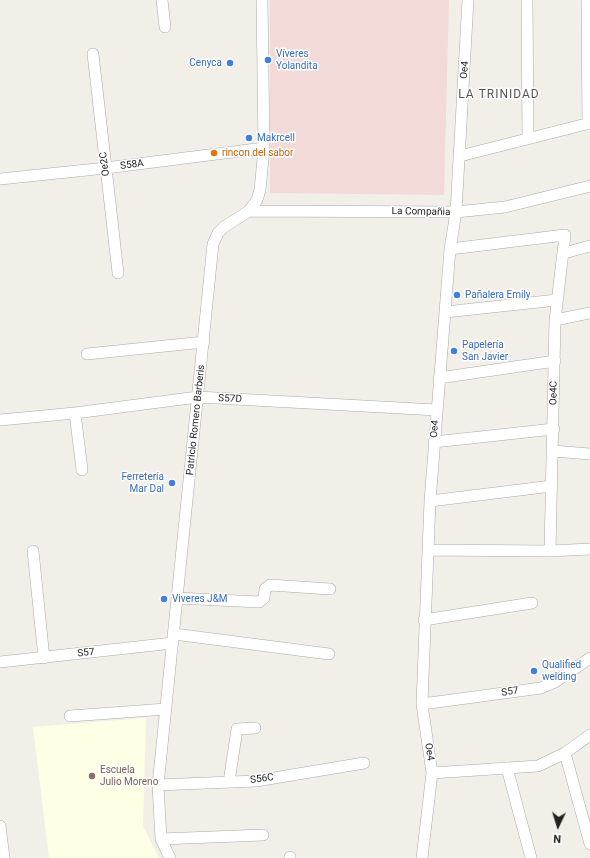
<!DOCTYPE html>
<html>
<head>
<meta charset="utf-8">
<style>
  body { margin:0 }
  #map { position:relative; width:590px; height:858px; overflow:hidden; background:#f2efe9; font-family:Roboto,sans-serif }
  canvas { display:block }
  .north { position:absolute; left:538px; top:806px; width:40px; height:40px; -webkit-text-stroke:3px #fff; paint-order:stroke; rotate:184deg; font-size:11px; font-weight:700; line-height:16px; text-align:center; color:#222 }
  .north::after { content:''; display:block; margin:auto; width:14px; height:18px; background:#222; clip-path:polygon(50% 0,100% 100%,50% 72%,0 100%) }
</style>
</head>
<body>
<div id="map">
<canvas width="590" height="858"></canvas>
<div class="north">N</div>
</div>
<script>
const context = document.querySelector('canvas').getContext('2d');
context.lineJoin = 'round';
function fillPath(path, color) {
  context.fillStyle = color;
  context.fill(path, 'evenodd');
}
function toPath(rows) {
  const path = new Path2D();
  for (const r of rows) {
    path.moveTo(r[0], r[1]);
    for (let i = 2; i < r.length; i += 2) path.lineTo(r[i], r[i + 1]);
  }
  return path;
}
function stroke(path, color, width, dash) {
  context.strokeStyle = color;
  context.lineWidth = width;
  context.lineCap = dash ? 'butt' : 'round';
  context.setLineDash(dash || []);
  context.stroke(path);
}
function write(font, color, halo, rows, align = 'center') {
  context.font = font + ' Roboto,sans-serif';
  context.lineWidth = 3;
  context.setLineDash([]);
  context.textBaseline = 'middle';
  context.strokeStyle = halo;
  context.fillStyle = color;
  for (const [text, x, y, turn = 0] of rows) {
    context.save();
    context.translate(x, y);
    context.rotate((+turn || 0) * Math.PI / 180);
    context.textAlign = isNaN(turn) ? turn : align;
    if (halo) context.strokeText(text, 0, 0);
    context.fillText(text, 0, 0);
    context.restore();
  }
}
fillPath(toPath([
  [270,0,449,0,444,195,270,193]
]), '#f2dad9');
fillPath(toPath([
  [146,718,143,826,159,858,49,858,33,727]
]), '#ffffe5');
const minor = toPath([
  [162,0,165,27],
  [527,0,528,139],
  [587,0,588,124],
  [93,54,118,273],
  [460,156,590,123],
  [0,179,106,168,264,148],
  [249,211,456,212,505,207,590,186],
  [450,249,565,235,555,320,550,551],
  [564,253,590,246],
  [445,312,557,300],
  [555,320,590,313],
  [87,354,204,342],
  [439,378,555,361],
  [75,413,82,470],
  [0,420,75,413,198,397,437,410],
  [434,442,554,429],
  [553,451,590,454],
  [430,501,552,486],
  [428,550,550,551,590,549],
  [33,551,44,658],
  [177,598,259,602,264,598,265,589,270,585,330,589],
  [424,620,532,603],
  [174,634,329,654],
  [0,662,173,643],
  [422,704,541,688,555,682,590,658],
  [70,716,166,709],
  [565,753,590,844],
  [507,768,531,858],
  [432,773,538,766,565,753,590,735],
  [229,782,237,729,255,728],
  [158,785,256,781,364,763],
  [0,826,4,858],
  [161,839,263,835],
  [290,857,290,858],
  [170,858,161,839,158,785,213,244,218,233,224,227,249,211,257,200,260,190,264,148,262,0],
  [422,858,432,773,422,704,430,501,450,249,456,212,468,0]
]);
stroke(minor, '#a9a9a9', 12);
stroke(minor, '#fff', 11);
for (const [x, y, r, color] of [
  [268,60,4,"#3f7fe0"],
  [230,63,4,"#3f7fe0"],
  [249,138,4,"#3f7fe0"],
  [214,153,4,"#e8710a"],
  [457,295,4,"#3f7fe0"],
  [454,351,4,"#3f7fe0"],
  [172,483,4,"#3f7fe0"],
  [164,599,4,"#3f7fe0"],
  [534,671,4,"#3f7fe0"],
  [92,776,4,"#8d6e63"]
]) {
  const dot = new Path2D();
  dot.arc(x, y, r, 0, 2 * Math.PI);
  context.fillStyle = color;
  context.fill(dot);
  stroke(dot, '#fff', 1.5);
}
write('10px', '#366cbe', '#fff', [
  ["Víveres",276,54],
  ["Yolandita",276,66],
  ["Cenyca",222,63,"right"],
  ["Makrcell",257,138],
  ["Pañalera Emily",465,295],
  ["Papelería",462,345],
  ["San Javier",462,357],
  ["Ferretería",164,477,"right"],
  ["Mar Dal",164,489,"right"],
  ["Viveres J&M",172,599],
  ["Qualified",542,665],
  ["welding",542,677]
], 'left');
write('10px', '#222', '#fff', [
  ["Oe4",465,70,-86],
  ["Oe2C",105,164,-97],
  ["S58A",132,165,-7],
  ["La Compañia",421,212,1],
  ["Oe4C",554,393,-89],
  ["S57D",230,399,3],
  ["Patricio Romero Barberis",196,420,-84],
  ["Oe4",435,429,-85],
  ["S57",86,653,-6],
  ["S57",510,692,-8],
  ["Oe4",429,752,82],
  ["S56C",262,779,-7]
]);
write('10px', '#c56008', '#fff', [
  ["rincon del sabor",222,153]
], 'left');
write('10px', '#785e54', '#fff', [
  ["Escuela",100,770],
  ["Julio Moreno",100,782]
], 'left');
context.letterSpacing = '1px';
write('12px', '#555', '#fff', [
  ["LA TRINIDAD",499,95]
]);
context.letterSpacing = '0px';
</script>
</body>
</html>
